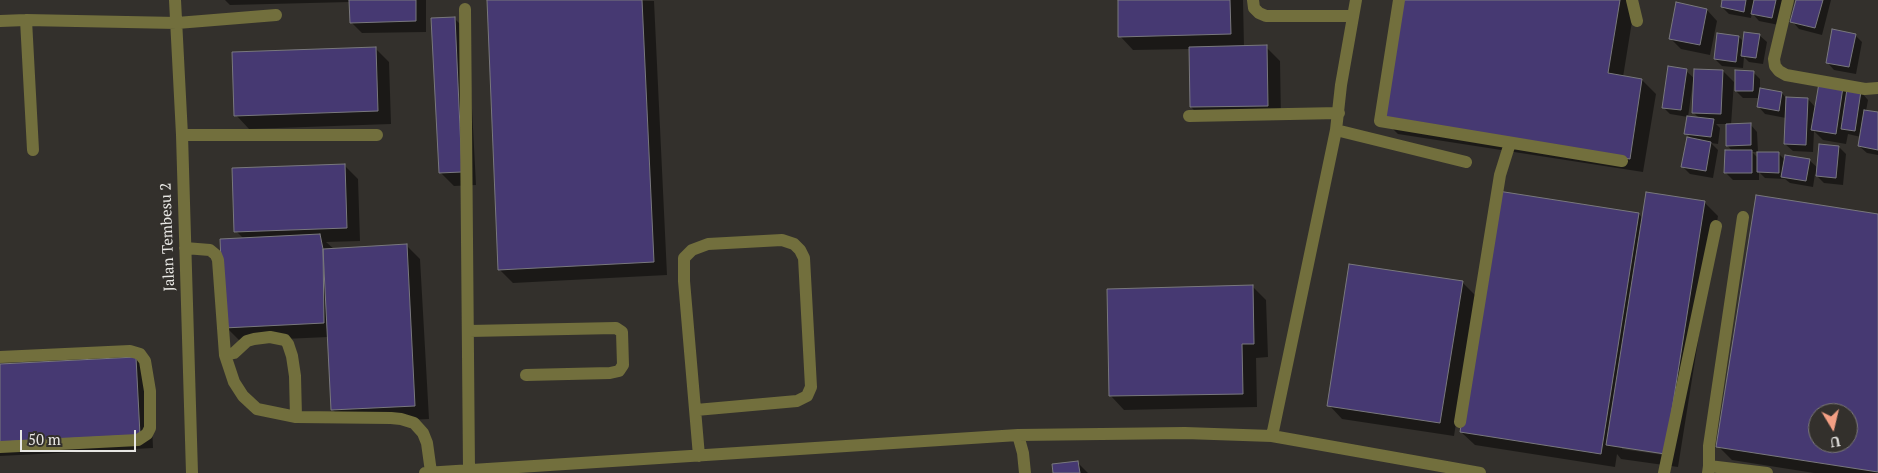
<!DOCTYPE html>
<html>
<head>
<meta charset="utf-8">
<style>
  body { margin:0 }
  #map { position:relative; width:1878px; height:473px; overflow:hidden; background:#33302c; font-family:"PT Serif",serif }
  canvas { display:block }
  .north { position:absolute; left:1808px; top:403px; width:50px; height:50px; box-sizing:border-box; background:#33302c; border:1px solid #7b7976; border-radius:50%; rotate:171deg; font-size:14px; font-weight:700; line-height:20px; text-align:center; color:#e8e7e4 }
  .north::after { content:''; display:block; margin:auto; width:18px; height:22px; background:#f39f84; clip-path:polygon(50% 0,100% 100%,50% 72%,0 100%) }
  .scale { position:absolute; left:20px; top:430px; width:116px; height:22px; box-sizing:border-box; border:2px solid #e8e7e4; border-top:0; padding-left:6px; font-size:15px; line-height:18px; white-space:nowrap; color:#e8e7e4; -webkit-text-stroke:4px #33302c; paint-order:stroke }
</style>
</head>
<body>
<div id="map">
<canvas width="1878" height="473"></canvas>
<div class="north">U</div>
<div class="scale">50 m</div>
</div>
<script>
const context = document.querySelector('canvas').getContext('2d');
context.lineJoin = 'round';
function fillPath(path, color) {
  context.fillStyle = color;
  context.fill(path, 'evenodd');
}
function toPath(rows) {
  const path = new Path2D();
  for (const r of rows) {
    path.moveTo(r[0], r[1]);
    for (let i = 2; i < r.length; i += 2) path.lineTo(r[i], r[i + 1]);
  }
  return path;
}
function stroke(path, color, width, dash) {
  context.strokeStyle = color;
  context.lineWidth = width;
  context.lineCap = dash ? 'butt' : 'round';
  context.setLineDash(dash || []);
  context.stroke(path);
}
function write(font, color, halo, rows, align = 'center') {
  context.font = font + ' "PT Serif",serif';
  context.lineWidth = 4;
  context.setLineDash([]);
  context.textBaseline = 'middle';
  context.strokeStyle = halo;
  context.fillStyle = color;
  for (const [text, x, y, turn = 0] of rows) {
    context.save();
    context.translate(x, y);
    context.rotate((+turn || 0) * Math.PI / 180);
    context.textAlign = isNaN(turn) ? turn : align;
    if (halo) context.strokeText(text, 0, 0);
    context.fillText(text, 0, 0);
    context.restore();
  }
}
fillPath(toPath([
  [225,0,426,0,426,32,362,33,351,22,350,2,230,5],
  [488,0,654,1,667,275,513,283,499,269],
  [1119,0,1243,0,1244,47,1266,47,1280,61,1281,119,1205,121,1191,107,1190,49,1133,50,1120,36],
  [1403,0,1632,0,1635,3,1623,77,1642,80,1656,94,1643,172,1398,134,1384,120],
  [1723,0,1785,0,1779,25,1759,21,1752,13,1751,18,1729,14,1722,7],
  [1798,0,1831,0,1822,35,1799,29,1792,21],
  [1707,10,1717,21,1710,55,1681,49,1670,38],
  [454,18,468,32,476,185,454,186,440,172],
  [1759,35,1767,42,1763,64,1749,62,1744,57,1743,68,1722,66,1715,59,1739,37,1744,42],
  [1855,35,1862,42,1856,74,1834,70,1827,62],
  [375,48,389,62,391,124,249,129,236,115],
  [1686,71,1695,79,1723,71,1734,82,1731,125,1750,124,1757,132,1758,152,1752,152,1758,158,1779,154,1785,160,1809,160,1818,168,1839,147,1846,154,1843,185,1824,183,1815,174,1813,187,1790,183,1785,179,1765,178,1759,172,1759,180,1733,180,1726,173,1733,152,1727,145,1727,124,1716,124,1720,128,1718,144,1711,143,1718,150,1713,178,1690,174,1683,167,1692,139,1686,133,1700,119,1693,112,1695,81,1693,81,1688,117,1670,114,1663,107],
  [1753,72,1760,79,1760,89,1782,93,1786,98,1808,99,1816,108,1820,85,1861,92,1868,100,1866,111,1878,113,1878,155,1867,153,1859,146,1861,137,1848,134,1846,144,1823,140,1814,131,1813,152,1793,151,1785,144,1786,118,1765,114,1758,106,1760,98,1743,98,1736,91],
  [344,165,358,179,360,241,326,242,334,249,407,246,420,259,429,419,346,423,332,409,328,337,240,341,226,327,244,239,236,231],
  [1704,202,1718,216,1678,467,1621,459,1617,454,1615,467,1475,445,1461,432,1639,214,1643,219],
  [1622,446,1671,454,1671,456,1622,449],
  [1878,215,1878,473,1814,473,1732,460,1718,446],
  [1818,413,1848,413,1848,443,1818,443],
  [1462,282,1476,296,1454,436,1342,419,1329,405],
  [1253,287,1266,300,1268,357,1256,358,1257,407,1124,410,1111,396],
  [136,359,150,372,153,448,0,456,0,365],
  [1078,463,1088,473,1055,473]
]), '#0007');
const building = toPath([
  [349,0,416,0,416,21,350,23,349,0],
  [487,0,642,0,654,262,498,270,487,0],
  [1118,0,1230,0,1231,34,1118,37,1118,0],
  [1401,0,1620,0,1608,73,1642,79,1630,159,1382,121,1401,0],
  [1722,0,1746,0,1744,12,1721,7,1722,0],
  [1754,0,1776,0,1772,18,1751,14,1754,0],
  [1796,0,1823,0,1815,28,1790,22,1796,0],
  [1676,2,1707,9,1700,45,1669,39,1676,2],
  [455,17,462,172,439,173,431,18,455,17],
  [1832,29,1856,34,1849,67,1826,63,1832,29],
  [1744,32,1760,34,1756,58,1741,56,1744,32],
  [1717,33,1739,36,1736,62,1714,59,1717,33],
  [1267,45,1268,106,1190,107,1189,47,1267,45],
  [376,47,378,111,234,116,232,52,376,47],
  [1668,66,1687,69,1681,110,1662,108,1668,66],
  [1694,69,1723,70,1721,114,1692,113,1694,69],
  [1735,70,1754,71,1753,91,1735,91,1735,70],
  [1819,83,1843,87,1836,134,1811,130,1819,83],
  [1760,88,1782,92,1779,111,1757,107,1760,88],
  [1847,89,1861,91,1855,131,1841,129,1847,89],
  [1786,97,1808,98,1806,145,1784,144,1786,97],
  [1864,110,1878,112,1878,150,1858,146,1864,110],
  [1687,116,1714,119,1711,137,1684,134,1687,116],
  [1751,123,1751,145,1726,146,1726,124,1751,123],
  [1687,137,1711,142,1706,171,1681,167,1687,137],
  [1819,144,1839,146,1836,178,1816,176,1819,144],
  [1725,150,1752,150,1752,173,1724,173,1725,150],
  [1757,152,1779,152,1779,173,1757,172,1757,152],
  [1785,155,1810,159,1806,181,1781,177,1785,155],
  [345,164,347,228,234,232,232,168,345,164],
  [1498,191,1639,213,1601,454,1460,432,1498,191],
  [1646,192,1705,201,1665,454,1606,445,1646,192],
  [1756,195,1878,214,1878,472,1716,447,1756,195],
  [1818,413,1848,413,1848,443,1818,443,1818,413],
  [320,234,323,249,324,323,224,328,220,239,320,234],
  [407,244,415,406,331,410,323,249,407,244],
  [1349,264,1463,281,1440,423,1327,406,1349,264],
  [1253,285,1254,344,1242,344,1243,394,1109,396,1107,289,1253,285],
  [136,357,140,435,0,442,0,364,136,357],
  [1078,461,1080,473,1053,473,1052,464,1078,461]
]);
fillPath(building, '#463972');
stroke(building, '#79787d', 1);
stroke(toPath([
  [175,0,182,135,192,473],
  [1253,0,1254,8,1259,13,1266,16,1353,16],
  [1399,0,1380,121,1622,161],
  [1632,0,1637,21],
  [1788,0,1774,59,1775,66,1779,71,1786,75,1865,89,1878,88],
  [465,9,469,469],
  [26,20,33,150],
  [0,21,26,20,177,23,276,15],
  [1189,116,1339,113],
  [1336,130,1466,162],
  [182,135,377,135],
  [185,248,210,250,216,255,218,260,225,355],
  [469,331,616,328,622,332,623,365,619,371,610,373,526,375],
  [0,357,130,351,140,354,145,361,150,391,150,428,147,434,138,440,0,447],
  [696,410,797,401,807,396,811,387,804,258,800,250,794,244,782,240,708,244,692,250,684,258,684,281,699,456],
  [296,417,295,376,292,356,288,344,285,340,270,337,254,339,247,341,234,353,225,355,234,382,243,396,257,409,296,417,391,418,401,419,414,423,423,433,427,443,431,472],
  [1460,422,1500,175,1510,143],
  [1018,435,1023,453,1025,473],
  [1272,436,1336,130,1341,85,1356,0],
  [1709,466,1709,446,1743,217],
  [425,473,1018,435,1185,433,1272,436,1480,473],
  [1664,473,1716,226],
  [1708,473,1709,466,1767,473]
]), '#726f3d', 12);
write('15px', '#e8e7e4', '#33302c', [
  ["Jalan Tembesu 2",168,237,-92]
]);
</script>
</body>
</html>
